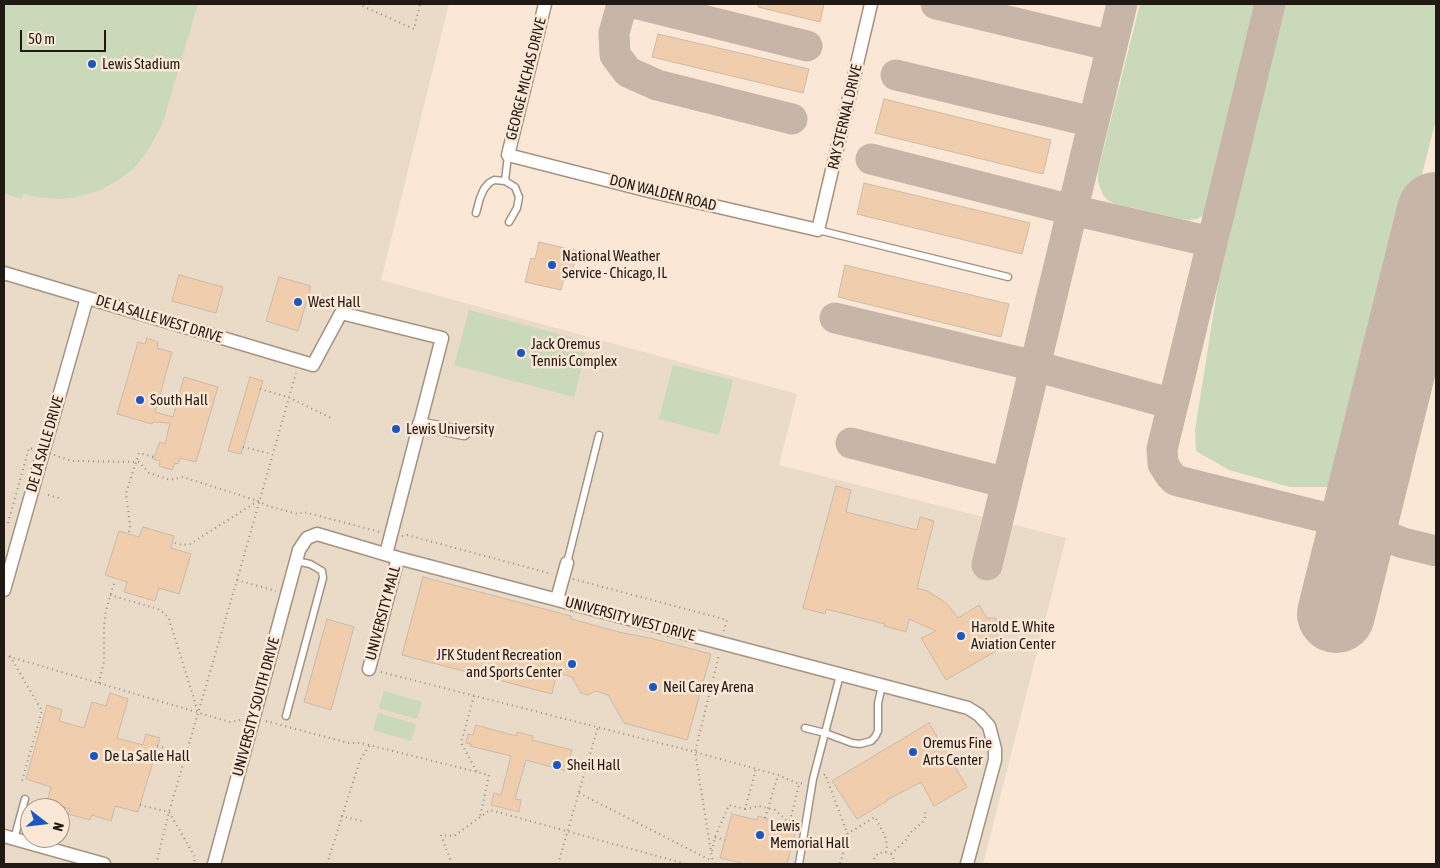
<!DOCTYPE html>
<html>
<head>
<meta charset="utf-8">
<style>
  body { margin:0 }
  #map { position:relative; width:1440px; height:868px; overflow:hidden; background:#fbe7d5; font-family:"Asap Condensed",sans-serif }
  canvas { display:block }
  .frame { position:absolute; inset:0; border:5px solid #211a14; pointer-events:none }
  .north { position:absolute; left:20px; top:798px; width:50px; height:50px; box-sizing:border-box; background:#fbe7d5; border:1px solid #a49588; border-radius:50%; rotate:106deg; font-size:14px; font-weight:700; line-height:20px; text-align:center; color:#211a14 }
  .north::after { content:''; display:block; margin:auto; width:18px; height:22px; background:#1b57c3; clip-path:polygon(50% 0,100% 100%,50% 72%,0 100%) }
  .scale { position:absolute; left:20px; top:30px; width:86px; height:22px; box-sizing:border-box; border:2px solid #211a14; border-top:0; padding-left:6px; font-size:15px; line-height:18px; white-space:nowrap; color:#211a14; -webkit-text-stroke:4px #fbe7d5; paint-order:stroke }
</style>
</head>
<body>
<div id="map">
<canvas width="1440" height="868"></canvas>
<div class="frame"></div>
<div class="north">N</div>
<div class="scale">50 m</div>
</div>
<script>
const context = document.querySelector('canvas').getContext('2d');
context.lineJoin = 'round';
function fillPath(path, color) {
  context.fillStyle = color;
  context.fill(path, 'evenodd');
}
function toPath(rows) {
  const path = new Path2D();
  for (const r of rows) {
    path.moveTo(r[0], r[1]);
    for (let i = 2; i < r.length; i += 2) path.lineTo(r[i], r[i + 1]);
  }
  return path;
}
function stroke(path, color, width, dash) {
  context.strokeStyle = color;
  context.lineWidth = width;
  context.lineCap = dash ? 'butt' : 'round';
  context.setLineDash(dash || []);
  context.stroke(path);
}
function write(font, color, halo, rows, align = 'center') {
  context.font = font + ' "Asap Condensed",sans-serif';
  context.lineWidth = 5;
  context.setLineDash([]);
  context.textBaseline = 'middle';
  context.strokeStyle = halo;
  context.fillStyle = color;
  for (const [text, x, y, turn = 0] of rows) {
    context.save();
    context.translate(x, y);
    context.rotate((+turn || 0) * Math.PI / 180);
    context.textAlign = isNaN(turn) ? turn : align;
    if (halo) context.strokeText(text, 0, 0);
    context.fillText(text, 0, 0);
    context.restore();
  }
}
fillPath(toPath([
  [4,4,449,4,381,280,797,394,779,465,1066,538,983,864,4,864],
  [30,808,60,808,60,838,30,838]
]), '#e9dbc8');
fillPath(toPath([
  [4,4,198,4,162,125,148,150,134,168,117,181,98,191,77,197,60,199,43,198,23,194,21,199,4,193],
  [1140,4,1259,4,1210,201,1202,216,1197,219,1190,220,1181,219,1115,204,1109,201,1103,195,1098,182,1098,171],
  [1284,4,1436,4,1436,119,1355,441,1346,466,1338,479,1329,487,1290,487,1229,470,1196,451,1195,430,1218,285],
  [469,310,588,342,574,397,454,365],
  [673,365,733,380,719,435,659,419],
  [384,691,422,702,417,719,379,708],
  [378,713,416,724,411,741,373,730]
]), '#c9d9b9');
stroke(toPath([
  [622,4,614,33,615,55,628,72,657,85,792,119],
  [638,4,807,46],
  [936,4,1112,46],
  [1270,4,1173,404,1162,449,1163,464,1170,475,1175,480,1182,482,1359,526,1403,543,1436,551],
  [896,75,1093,122],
  [871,159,1072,210,1212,242],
  [1428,246,1436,248],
  [835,318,1035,366,1122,4],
  [851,443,1007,483],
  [987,565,1035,366,1173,404]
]), '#c7b6a7', 31);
stroke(toPath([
  [1336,614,1436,211]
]), '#c7b6a7', 78);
const building = toPath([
  [759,4,824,4,820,22,758,7,759,4],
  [658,34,809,69,803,93,652,57,658,34],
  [884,99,1051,140,1043,174,875,133,884,99],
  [864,183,1030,223,1022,254,857,214,864,183],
  [539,242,578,251,572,272,566,271,561,290,525,282,531,258,535,259,539,242],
  [845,265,1009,304,1001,337,838,297,845,265],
  [179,275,223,287,216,313,172,301,179,275],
  [279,277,311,286,298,331,266,321,279,277],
  [147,338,158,342,157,348,172,352,155,412,173,417,184,377,218,387,196,462,180,458,178,464,175,463,172,470,159,466,160,461,153,459,160,442,165,444,170,423,153,422,152,424,117,414,138,342,145,344,147,338],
  [250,377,263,381,241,454,228,451,250,377],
  [836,486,851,490,846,512,917,530,920,517,934,521,917,588,927,591,942,600,948,605,958,618,979,605,987,618,995,618,999,623,999,626,996,633,1003,647,946,680,921,638,936,631,909,619,906,632,884,626,885,624,826,609,825,614,803,608,836,486],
  [143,527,174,536,171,548,191,554,179,594,159,588,155,601,124,592,127,582,105,575,119,531,139,537,143,527],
  [423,577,571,616,571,619,623,633,650,638,711,654,687,740,624,723,608,695,596,691,588,695,581,693,572,677,557,672,552,694,402,655,423,577],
  [327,619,354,627,331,710,304,702,327,619],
  [110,693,128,699,117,738,143,745,146,734,160,738,138,812,115,806,111,821,92,815,90,820,68,814,70,809,47,802,51,787,26,779,47,705,62,710,59,721,84,728,92,702,106,706,110,693],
  [929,723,967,787,934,806,921,782,887,800,887,801,857,819,832,781,929,723],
  [476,725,516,736,517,732,533,736,532,740,572,750,566,771,526,760,515,799,521,800,519,812,491,805,494,793,501,795,511,756,470,746,471,744,466,743,468,734,473,735,476,725],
  [732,814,757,820,758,816,772,820,771,823,796,830,787,864,745,864,720,858,732,814]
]);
fillPath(building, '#f0cead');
stroke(building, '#cdbaa8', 1);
const lane = toPath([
  [505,181,508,155],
  [476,213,480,198,484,189,489,183,494,180,505,181,515,187,519,197,517,208,509,222],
  [818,230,1008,277],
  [567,563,599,435],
  [286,716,323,578,322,571,317,568,310,564,296,561],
  [805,728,825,733,852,743,860,744,871,741,875,737,878,731,878,703,882,686],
  [14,839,25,799],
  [799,864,813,779,840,675]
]);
const street = toPath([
  [545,4,508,155,645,190,818,230,871,4],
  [4,273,313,365,341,313,442,338,386,554],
  [419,424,464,433],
  [4,590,87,298],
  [557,599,567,563],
  [369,669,398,558],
  [4,836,104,864],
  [214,864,299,550,307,538,317,534,398,558,968,708,979,715,989,726,995,749,995,760,992,771,967,864]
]);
stroke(lane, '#a59382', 9);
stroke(street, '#a59382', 15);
stroke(toPath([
  [358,4,414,29,420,4],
  [260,389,288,397,331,418],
  [243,447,272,454],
  [54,455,72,461,139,462,149,473,170,480,183,477,258,501,268,506,298,514,304,512,380,532],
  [48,495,59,498],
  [8,523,29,448,33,449],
  [129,532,130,525,126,493,139,453,154,457],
  [402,536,407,535,552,574],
  [175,543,182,545,190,544,258,501],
  [573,579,727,620,724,631],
  [237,580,276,591],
  [110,595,158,609,165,614,169,619,198,712],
  [4,655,230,722,241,720],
  [10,656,42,711,22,781],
  [381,672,695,752,778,775,799,784,803,783],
  [99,683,104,661,104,627,106,610,115,580],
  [474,696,461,743,477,772],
  [266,721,318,735,349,743,361,743,489,775,480,817],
  [157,746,186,754],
  [824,775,825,774,848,835,840,864],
  [579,793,712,861],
  [140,805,169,812,195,857,194,864],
  [745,809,759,806,775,810,786,820,797,823],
  [341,816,362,821],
  [765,818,778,775],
  [790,821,799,785],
  [847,834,875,817,885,836,887,845,886,852],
  [715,837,725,840],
  [712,851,715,837,729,805,745,809,756,769],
  [891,854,906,840,911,832,924,821,926,815,924,810],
  [156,864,169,812,237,580,296,373],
  [327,864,360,760,370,745],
  [452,864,441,835,454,836,490,810,686,864],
  [558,864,598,727],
  [713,864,695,752,719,655],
  [874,864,874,859,878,853,885,852,891,854,893,857,894,864]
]), '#988a7e', 2, [1, 4]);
stroke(lane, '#fff', 6);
stroke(street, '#fff', 12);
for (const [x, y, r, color] of [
  [92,64,5,"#1b57c3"],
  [552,265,5,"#1b57c3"],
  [298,302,5,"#1b57c3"],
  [521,353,5,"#1b57c3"],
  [140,400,5,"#1b57c3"],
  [396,429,5,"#1b57c3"],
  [961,636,5,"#1b57c3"],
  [572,664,5,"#1b57c3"],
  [653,687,5,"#1b57c3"],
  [913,752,5,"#1b57c3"],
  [94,756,5,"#1b57c3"],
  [557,765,5,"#1b57c3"],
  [760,835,5,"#1b57c3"]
]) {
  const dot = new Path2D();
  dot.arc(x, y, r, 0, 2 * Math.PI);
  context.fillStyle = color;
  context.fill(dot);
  stroke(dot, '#fbe7d5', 2);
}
write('15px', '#211a14', '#fbe7d5', [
  ["Lewis Stadium",102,64],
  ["National Weather",562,256],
  ["Service - Chicago, IL",562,273],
  ["West Hall",308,302],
  ["Jack Oremus",531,344],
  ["Tennis Complex",531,361],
  ["South Hall",150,400],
  ["Lewis University",406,429],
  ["Harold E. White",971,627],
  ["Aviation Center",971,644],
  ["JFK Student Recreation",562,655,"right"],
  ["and Sports Center",562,672,"right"],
  ["Neil Carey Arena",663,687],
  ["Oremus Fine",923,743],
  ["Arts Center",923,760],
  ["De La Salle Hall",104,756],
  ["Sheil Hall",567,765],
  ["Lewis",770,826],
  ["Memorial Hall",770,843]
], 'left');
write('15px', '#211a14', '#fbe7d5', [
  ["GEORGE MICHAS DRIVE",526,79,-76],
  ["RAY STERNAL DRIVE",845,117,-77],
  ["DON WALDEN ROAD",663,193,14],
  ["DE LA SALLE WEST DRIVE",159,319,17],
  ["DE LA SALLE DRIVE",45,444,-74],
  ["UNIVERSITY MALL",383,613,-75],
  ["UNIVERSITY WEST DRIVE",630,619,15],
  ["UNIVERSITY SOUTH DRIVE",256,707,-75]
]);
</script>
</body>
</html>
